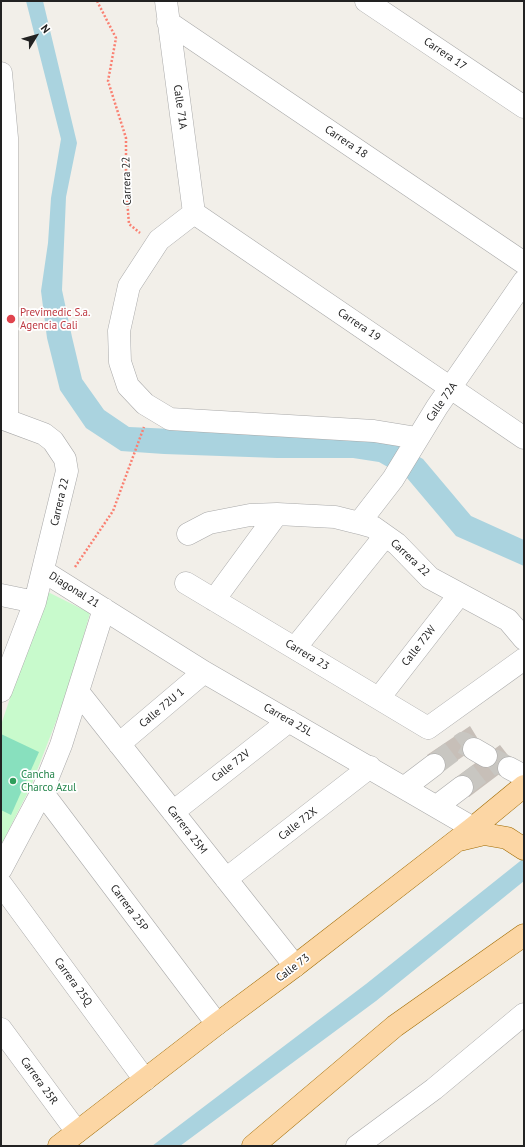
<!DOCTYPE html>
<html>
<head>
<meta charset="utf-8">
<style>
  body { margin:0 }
  #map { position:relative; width:525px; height:1147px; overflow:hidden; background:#f2efe9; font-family:"PT Sans",sans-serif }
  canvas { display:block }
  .frame { position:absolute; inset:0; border:2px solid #222; pointer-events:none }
  .north { position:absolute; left:16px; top:16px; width:40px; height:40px; -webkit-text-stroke:3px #fff; paint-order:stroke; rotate:53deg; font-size:11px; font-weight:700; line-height:16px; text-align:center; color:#222 }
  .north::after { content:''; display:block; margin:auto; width:14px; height:18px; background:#222; clip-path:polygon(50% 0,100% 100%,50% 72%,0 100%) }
</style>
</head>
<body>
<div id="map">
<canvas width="525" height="1147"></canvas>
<div class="frame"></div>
<div class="north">N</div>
</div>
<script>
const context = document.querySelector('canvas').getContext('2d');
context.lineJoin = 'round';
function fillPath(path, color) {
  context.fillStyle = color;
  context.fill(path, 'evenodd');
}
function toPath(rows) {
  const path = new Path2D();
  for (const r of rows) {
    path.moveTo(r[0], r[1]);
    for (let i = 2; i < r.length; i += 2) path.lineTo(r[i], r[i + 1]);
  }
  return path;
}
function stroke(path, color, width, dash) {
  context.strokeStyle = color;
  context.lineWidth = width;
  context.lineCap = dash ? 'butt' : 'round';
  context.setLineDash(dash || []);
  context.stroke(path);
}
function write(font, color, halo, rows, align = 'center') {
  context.font = font + ' "PT Sans",sans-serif';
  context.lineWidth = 3.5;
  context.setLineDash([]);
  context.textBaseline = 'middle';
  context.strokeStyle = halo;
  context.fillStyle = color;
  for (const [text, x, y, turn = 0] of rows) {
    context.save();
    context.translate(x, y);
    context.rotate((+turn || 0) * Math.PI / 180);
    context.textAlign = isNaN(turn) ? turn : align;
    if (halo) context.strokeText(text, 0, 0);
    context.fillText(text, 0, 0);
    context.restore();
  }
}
fillPath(toPath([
  [46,591,90,613,69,688,31,786,1,845,1,725]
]), '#c8facc');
fillPath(toPath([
  [1,734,39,752,11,815,1,810]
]), '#88e0be');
fillPath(toPath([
  [26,1,43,1,77,143,66,197,62,290,72,337,82,379,104,410,129,427,387,439,423,459,471,516,524,540,524,566,456,536,407,478,379,462,353,458,277,458,164,454,121,451,86,428,60,390,47,338,41,291,48,243,51,198,61,139],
  [524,858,524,881,376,1001,180,1146,152,1146,366,984]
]), '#aad3df');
fillPath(toPath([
  [470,726,481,744,439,773,427,755],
  [500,745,514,763,469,797,455,778]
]), '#c7bfb8');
stroke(toPath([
  [434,765,463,743,474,749],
  [462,787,496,761,509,768]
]), '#c8c6c1', 22, [22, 11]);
const minor = toPath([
  [166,1,194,213],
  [366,1,524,107],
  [168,22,524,263],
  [1,73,7,138,7,419],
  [194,213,159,240,129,286,119,331,120,362,128,386,145,404,170,419,374,431,417,438],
  [194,213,524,438],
  [1,418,44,434,53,441,65,459,67,471,35,602,1,691],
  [359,523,393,479,437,407,524,281],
  [188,534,209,523,250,515,277,514,335,517,359,523,373,527,397,544,430,578,508,620,524,639],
  [43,571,204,672,473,828],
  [186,583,428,728,524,659],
  [1,595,35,602],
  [214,600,277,514],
  [295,648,385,536],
  [79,693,295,966],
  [379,698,459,595],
  [119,744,204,672],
  [474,749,486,756],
  [509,768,524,776],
  [405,787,434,765],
  [42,792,217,1024],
  [437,806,462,787],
  [173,812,289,721],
  [1,869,42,792,61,745,104,609],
  [226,879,370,767],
  [1,884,145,1080],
  [1,1029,77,1132],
  [357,1146,434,1089,524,1014]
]);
const major = toPath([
  [459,840,484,834,507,838,524,849],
  [59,1146,217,1024,295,966,473,828,524,786],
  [253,1146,395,1026,524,935]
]);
stroke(minor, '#a9a9a9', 23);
stroke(major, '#a06b00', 23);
stroke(toPath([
  [97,1,116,38,108,81,126,138,126,186,129,224,140,233],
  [75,567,113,511,144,427]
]), '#fa8072', 2.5, [2, 2]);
stroke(minor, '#fff', 22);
stroke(major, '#fcd6a4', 22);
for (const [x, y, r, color] of [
  [11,319,5,"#e0444e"],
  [13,781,4,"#2e9e5b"]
]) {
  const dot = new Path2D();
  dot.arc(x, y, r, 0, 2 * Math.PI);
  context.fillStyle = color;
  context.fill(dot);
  stroke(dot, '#fff', 1.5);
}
write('11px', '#222', '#fff', [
  ["Carrera 17",445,54,34],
  ["Calle 71A",180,107,82],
  ["Carrera 18",346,142,34],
  ["Carrera 22",127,181,-92],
  ["Carrera 19",359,325,34],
  ["Calle 72A",442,402,-55],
  ["Carrera 22",60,502,-77],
  ["Carrera 22",410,558,43],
  ["Diagonal 21",74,590,32],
  ["Calle 72W",419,646,-52],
  ["Carrera 23",307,655,31],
  ["Calle 72U 1",162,708,-40],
  ["Carrera 25L",288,720,30],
  ["Calle 72V",231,766,-38],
  ["Calle 72X",298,824,-38],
  ["Carrera 25M",187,830,52],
  ["Carrera 25P",129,908,53],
  ["Calle 73",293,968,-37],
  ["Carrera 25Q",73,982,54],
  ["Carrera 25R",39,1081,54]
]);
write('11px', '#be3a42', '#fff', [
  ["Previmedic S.a.",20,313],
  ["Agencia Cali",20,326]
], 'left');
write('11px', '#27864d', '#fff', [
  ["Cancha",21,775],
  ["Charco Azul",21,788]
], 'left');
</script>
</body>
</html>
